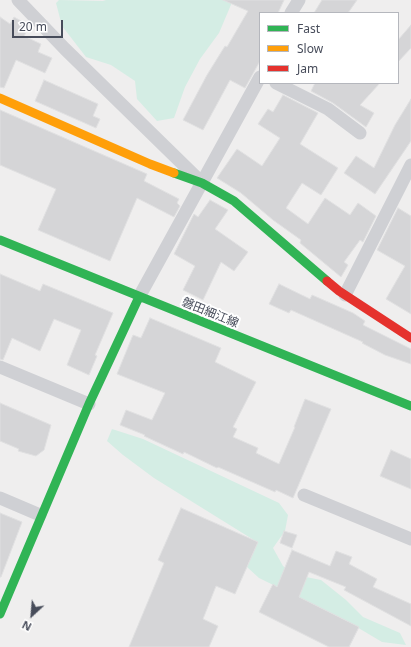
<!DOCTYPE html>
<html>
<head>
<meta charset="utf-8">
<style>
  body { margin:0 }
  #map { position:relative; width:411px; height:647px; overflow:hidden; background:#efeeee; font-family:"Noto Sans",sans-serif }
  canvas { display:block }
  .legend { position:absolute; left:259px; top:12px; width:140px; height:72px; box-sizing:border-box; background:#fff; border:1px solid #b5b7bd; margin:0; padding:5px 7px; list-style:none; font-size:12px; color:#474c5a }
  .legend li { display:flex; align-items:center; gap:8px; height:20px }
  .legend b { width:20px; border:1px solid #b5b7bd }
  .north { position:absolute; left:12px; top:595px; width:40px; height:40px; -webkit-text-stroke:3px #fff; paint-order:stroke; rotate:206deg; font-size:11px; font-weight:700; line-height:16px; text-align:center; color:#474c5a }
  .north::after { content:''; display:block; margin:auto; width:14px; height:18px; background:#474c5a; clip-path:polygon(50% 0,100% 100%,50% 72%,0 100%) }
  .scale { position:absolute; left:12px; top:20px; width:51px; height:18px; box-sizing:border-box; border:2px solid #474c5a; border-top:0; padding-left:5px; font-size:12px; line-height:14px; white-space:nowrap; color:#474c5a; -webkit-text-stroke:3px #fff; paint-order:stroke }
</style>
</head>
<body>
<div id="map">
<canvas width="411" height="647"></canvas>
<ul class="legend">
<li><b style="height:5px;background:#30b455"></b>Fast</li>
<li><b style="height:5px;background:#ff9f0a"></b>Slow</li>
<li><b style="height:5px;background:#e5322d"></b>Jam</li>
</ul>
<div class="north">N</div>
<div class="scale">20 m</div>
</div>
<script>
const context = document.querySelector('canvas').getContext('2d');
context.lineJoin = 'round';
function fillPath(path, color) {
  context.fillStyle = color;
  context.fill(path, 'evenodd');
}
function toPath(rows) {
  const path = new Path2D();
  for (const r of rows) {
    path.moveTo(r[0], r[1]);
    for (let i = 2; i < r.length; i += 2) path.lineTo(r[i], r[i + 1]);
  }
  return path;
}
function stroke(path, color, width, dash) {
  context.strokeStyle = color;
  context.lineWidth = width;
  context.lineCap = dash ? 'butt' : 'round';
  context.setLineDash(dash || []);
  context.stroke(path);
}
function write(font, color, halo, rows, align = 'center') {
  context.font = font + ' "Noto Sans","Noto Sans JP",sans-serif';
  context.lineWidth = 4;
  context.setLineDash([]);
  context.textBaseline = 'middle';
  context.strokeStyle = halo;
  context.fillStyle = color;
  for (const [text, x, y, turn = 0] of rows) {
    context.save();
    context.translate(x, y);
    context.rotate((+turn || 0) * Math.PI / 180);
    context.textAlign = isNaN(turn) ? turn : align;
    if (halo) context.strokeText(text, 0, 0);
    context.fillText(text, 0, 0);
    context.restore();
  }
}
fillPath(toPath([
  [59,0,103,1,106,0,233,0,219,33,200,59,185,87,174,118,157,121,137,99,135,81,111,65,86,57,62,26,56,3],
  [112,429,143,439,279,503,288,515,285,531,273,548,283,566,296,575,321,580,346,600,363,617,400,633,406,645,382,642,345,620,259,578,247,567,257,542,154,478,123,455,107,441]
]), '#d4ede4');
const building = toPath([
  [223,0,284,0,278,13,260,13,260,61,245,88,230,80,203,130,183,120,207,75,225,46,227,47,248,11,223,0],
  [322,0,357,0,348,13,314,13,322,0],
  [0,17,10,24,14,17,30,26,24,36,41,44,38,52,52,58,45,73,16,60,4,88,0,87,0,17],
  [411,25,411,48,398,62,398,40,411,25],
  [44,80,98,104,93,116,100,119,96,128,35,101,44,80],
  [315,83,380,83,360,105,374,113,366,127,333,103,311,91,315,83],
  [283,95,318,113,300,144,338,168,321,195,302,183,286,208,308,224,325,198,350,215,358,203,376,216,363,242,360,240,344,262,348,265,341,277,300,243,301,240,273,220,241,193,217,178,237,149,262,166,280,138,258,124,268,109,273,112,283,95],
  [411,99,411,141,375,194,344,173,356,156,374,168,395,125,411,99],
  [0,110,147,174,144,181,179,199,177,203,180,206,174,217,137,198,110,261,38,230,56,189,0,165,0,110],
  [210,200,228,210,215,229,248,252,234,271,221,262,203,300,183,290,195,266,174,254,194,214,198,217,210,200],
  [398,208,411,216,411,314,386,299,405,266,377,250,398,208],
  [0,274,40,291,43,284,113,313,95,355,97,356,89,375,67,365,81,330,54,319,40,351,12,338,3,360,0,359,0,274],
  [279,284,310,299,312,295,353,313,365,321,363,325,411,349,411,364,385,355,362,343,363,342,291,310,289,313,269,304,279,284],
  [150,318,221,348,215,362,256,382,233,427,237,429,233,437,258,448,256,453,279,464,295,427,294,427,305,399,331,409,293,498,276,490,275,492,218,467,217,468,184,452,183,454,144,436,145,435,120,425,126,410,152,420,165,393,117,374,133,335,141,338,150,318],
  [0,403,51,425,44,450,36,456,18,451,19,449,0,441,0,403],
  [391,450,411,459,411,489,380,476,391,450],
  [181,508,258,542,235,594,216,586,203,619,218,626,209,647,129,647,164,563,158,560,181,508],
  [0,513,22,522,1,577,0,577,0,513],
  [284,531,297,535,292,548,280,543,284,531],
  [292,550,330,566,336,551,352,557,349,564,377,579,373,587,411,604,411,626,344,590,346,587,309,572,299,597,359,627,349,647,329,647,259,612,273,584,277,587,292,550]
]);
fillPath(building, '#d5d5d7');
stroke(building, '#e0e0e1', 1);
stroke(toPath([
  [18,0,65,49,198,179],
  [291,13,299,0],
  [276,83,328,109,360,133],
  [345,295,411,165],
  [139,297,260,77],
  [0,367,89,404],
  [304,495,411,539],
  [0,498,40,515]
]), '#cfd0d4', 13);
stroke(toPath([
  [174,173,202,183,234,201,327,281],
  [0,240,411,406],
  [0,614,89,404,139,297]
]), '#30b455', 9);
stroke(toPath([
  [0,98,150,164,174,173]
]), '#ff9f0a', 9);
stroke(toPath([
  [327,281,339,291,411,338]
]), '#e5322d', 9);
write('12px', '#474c5a', '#fff', [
  ["磐田細江線",210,313,22]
]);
</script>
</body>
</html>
